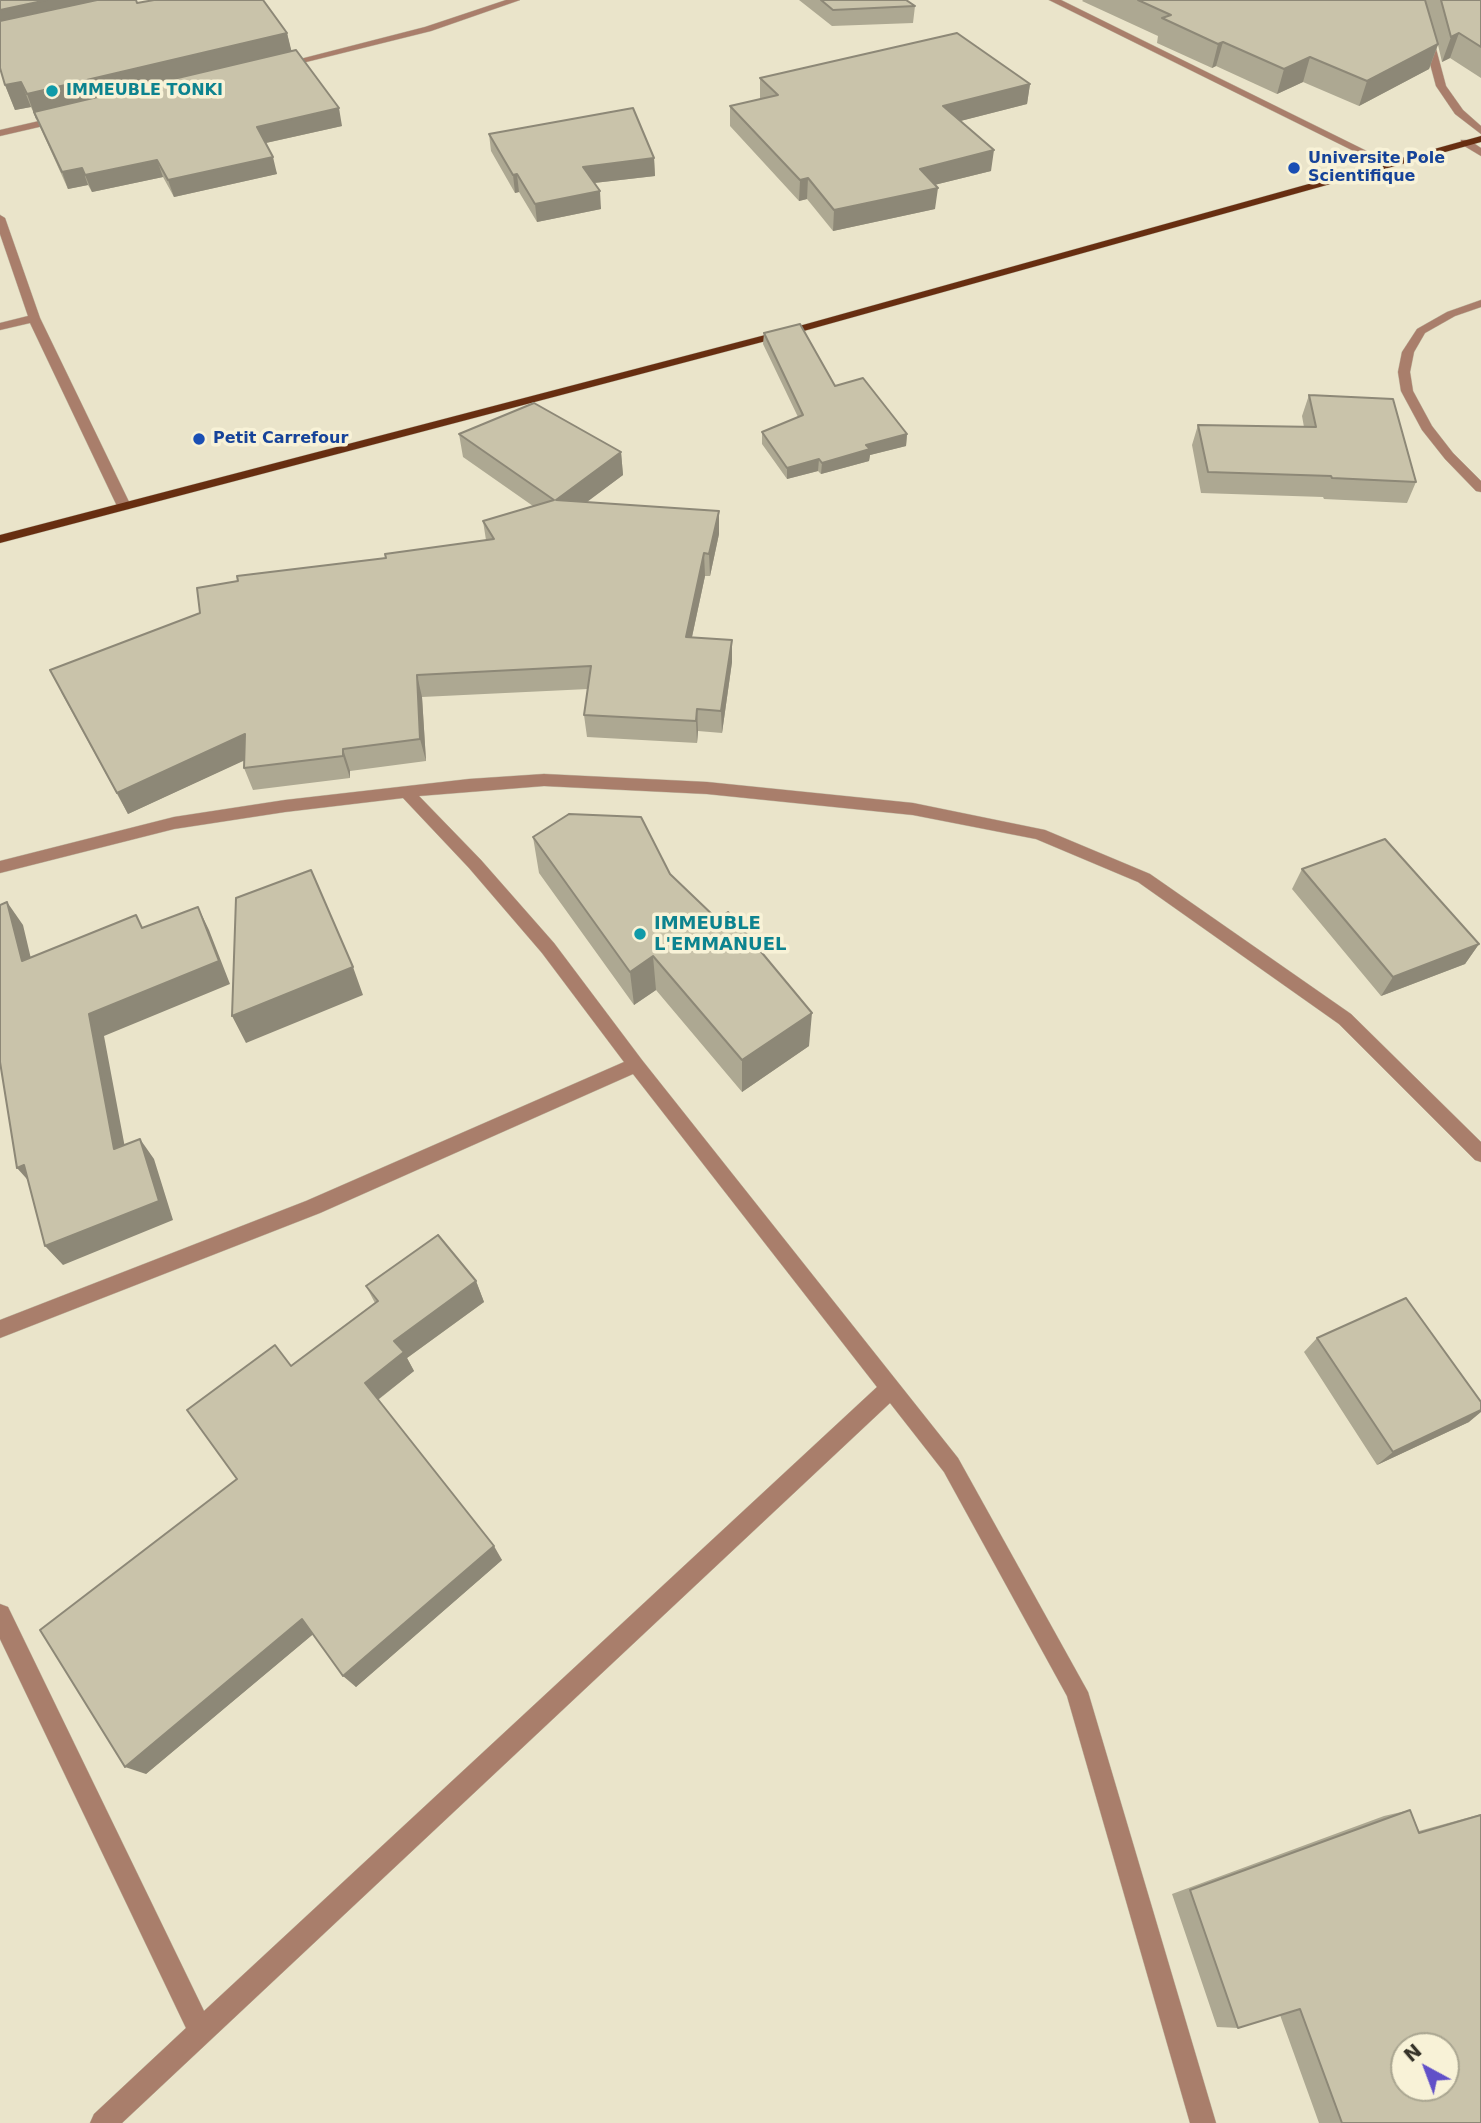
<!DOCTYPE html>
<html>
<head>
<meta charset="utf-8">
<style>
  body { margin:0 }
  #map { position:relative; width:1481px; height:2123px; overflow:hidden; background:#eae4ca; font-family:"DejaVu Sans",sans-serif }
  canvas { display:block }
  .north { position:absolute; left:1390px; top:2032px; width:70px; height:70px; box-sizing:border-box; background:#f8f2d7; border:2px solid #aaa691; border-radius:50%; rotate:319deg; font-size:19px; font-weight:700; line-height:28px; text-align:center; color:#363329 }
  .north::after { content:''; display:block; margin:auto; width:24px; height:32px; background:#6150c8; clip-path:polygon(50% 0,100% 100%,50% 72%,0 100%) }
</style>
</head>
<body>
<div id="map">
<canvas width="1481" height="2123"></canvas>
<div class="north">N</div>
</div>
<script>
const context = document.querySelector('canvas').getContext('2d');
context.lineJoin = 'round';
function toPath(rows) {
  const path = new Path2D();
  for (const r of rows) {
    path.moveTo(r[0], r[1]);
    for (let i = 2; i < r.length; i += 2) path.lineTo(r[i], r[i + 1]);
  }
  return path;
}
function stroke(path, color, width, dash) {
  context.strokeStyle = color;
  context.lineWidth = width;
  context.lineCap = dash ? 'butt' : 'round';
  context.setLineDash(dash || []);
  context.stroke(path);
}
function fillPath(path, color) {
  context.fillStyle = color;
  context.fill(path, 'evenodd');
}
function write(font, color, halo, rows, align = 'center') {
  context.font = font + ' "DejaVu Sans",sans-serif';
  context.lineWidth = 7;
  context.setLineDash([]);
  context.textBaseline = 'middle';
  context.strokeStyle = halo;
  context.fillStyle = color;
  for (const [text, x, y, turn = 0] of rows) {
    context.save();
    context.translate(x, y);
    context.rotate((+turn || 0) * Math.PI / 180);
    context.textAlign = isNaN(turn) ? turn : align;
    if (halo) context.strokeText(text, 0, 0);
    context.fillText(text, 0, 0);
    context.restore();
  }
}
const minor = toPath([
  [506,0,520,0,431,31,282,68,277,65,425,27,506,0],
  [1049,0,1061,0,1393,164,1384,166,1049,0],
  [1413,0,1423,0,1446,86,1463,110,1481,126,1481,134,1455,114,1436,86,1413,0],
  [61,116,65,117,65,121,0,136,0,130,61,116],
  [1461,140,1469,140,1481,148,1481,156,1461,144,1461,140],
  [0,215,5,218,40,318,131,506,129,509,119,509,117,506,30,323,0,330,0,323,28,316,0,234,0,215],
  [1481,300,1481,307,1455,316,1425,333,1414,352,1410,372,1413,391,1432,426,1453,453,1481,481,1481,492,1476,491,1445,459,1422,430,1401,391,1398,372,1402,352,1417,329,1447,312,1481,300],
  [544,774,707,782,913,803,1045,830,1150,874,1351,1014,1481,1142,1481,1162,1475,1160,1339,1024,1138,882,1036,839,913,815,707,794,544,786,419,796,481,860,554,943,642,1060,958,1458,1088,1692,1216,2123,1190,2123,1067,1696,944,1472,890,1403,122,2123,90,2123,94,2114,186,2028,0,1639,0,1604,8,1607,204,2011,877,1387,633,1074,320,1213,0,1338,0,1320,306,1201,624,1062,542,953,469,868,403,798,285,812,174,829,0,873,0,861,174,817,285,800,469,779,544,774]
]);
const major = toPath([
  [1481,136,1481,142,800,332,0,543,0,535,792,328,1481,136]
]);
stroke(minor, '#c6c1aa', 1);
stroke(major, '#c6c1aa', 1);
fillPath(minor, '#a97e6b');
fillPath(major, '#672e11');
fillPath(toPath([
  [799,0,906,0,915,6,913,23,832,26],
  [1083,0,1481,0,1481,78,1450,58,1442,62,1438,45,1429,69,1359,106,1303,82,1277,94,1216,66,1212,68,1157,43,1158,36,1082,1],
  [137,3,287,33,291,51,342,126,266,143,277,174,174,197,163,177,92,192,88,185,68,189,31,107,15,110,5,85],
  [760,78,1030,84,1027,104,960,121,991,171,934,185,935,209,833,231,807,199,799,201,730,126,730,106,761,99,760,98],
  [489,134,654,158,655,176,594,183,601,209,537,222,519,192,515,193,491,151],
  [764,333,835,386,907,434,906,446,870,455,869,461,821,474,818,471,787,479,762,444,762,432,798,417,763,344],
  [1309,395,1416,482,1407,503,1324,499,1323,497,1201,493,1192,445,1198,425,1304,427,1302,416],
  [459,434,621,452,623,475,586,502,719,534,710,576,705,576,692,637,732,662,722,733,698,731,697,743,587,737,584,715,588,689,422,697,426,761,350,771,350,778,253,790,244,768,244,760,128,814,61,692,386,558,486,540,483,521,533,506,463,457],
  [533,837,670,874,717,919,809,1046,742,1092,656,990,634,1005,539,873],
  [1302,869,1479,944,1465,964,1381,996,1292,889],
  [476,1281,484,1302,407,1358,414,1371,378,1400,502,1560,356,1687,313,1634,146,1774,237,1479,291,1366,375,1303,366,1286],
  [1317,1338,1469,1422,1377,1465,1304,1352],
  [1410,1810,1419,1831,1481,1814,1481,2123,1319,2123,1280,2015,1238,2028,1217,2027,1172,1894,1384,1816]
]), '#ada892');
fillPath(toPath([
  [47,0,131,0,0,36,0,10],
  [287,33,293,57,36,119,27,94],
  [1459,33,1450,58,1442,62,1451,37],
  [1223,42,1216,66,1212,68,1218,44],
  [1438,44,1429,69,1359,106,1367,81],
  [1310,57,1303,82,1277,94,1284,69],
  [21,82,31,107,15,110,5,85],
  [1030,84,1027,104,941,126,943,106],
  [339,108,342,126,261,144,257,127],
  [994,150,991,171,918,189,920,169],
  [273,157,277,174,174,197,168,180],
  [654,158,655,176,585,184,583,167],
  [157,160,163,177,92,192,85,175],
  [82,168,88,185,68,189,62,172],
  [517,174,519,192,515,193,513,175],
  [808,178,807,199,799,201,800,180],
  [938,188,935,209,833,231,834,210],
  [600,191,601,209,537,222,535,204],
  [907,434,906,446,870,455,869,461,821,474,822,463,866,445],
  [621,452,623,475,559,523,556,500],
  [819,459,818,471,787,479,787,468],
  [719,511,719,534,710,576,709,554],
  [704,553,705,576,687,660,686,637],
  [732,640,732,662,722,733,721,711],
  [417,675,422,697,426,761,420,739],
  [697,709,698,731,697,743,696,721],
  [245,734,254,756,128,814,117,793],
  [343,749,350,771,350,778,343,756],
  [7,902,23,925,37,984,22,961],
  [198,907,209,930,230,984,104,1036,129,1169,114,1149,89,1014],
  [1479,944,1465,964,1381,996,1393,977],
  [653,956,656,990,634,1005,630,972],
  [353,967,363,995,246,1043,232,1016],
  [812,1013,809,1046,742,1092,742,1060],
  [140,1139,154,1159,173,1220,63,1265,45,1246],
  [24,1165,34,1187,17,1168],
  [476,1281,484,1302,407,1358,414,1371,376,1401,365,1383,394,1341],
  [1481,1410,1481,1412,1469,1422,1377,1465,1393,1452],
  [494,1546,502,1560,356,1687,343,1676],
  [302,1619,317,1631,146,1774,125,1767]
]), '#8d8877');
const building = toPath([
  [0,0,47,0,0,10,0,0],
  [97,0,136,0,137,3,154,0,263,0,287,33,27,94,21,82,5,85,0,68,0,21,97,0],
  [821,0,906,0,915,6,833,10,821,0],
  [1138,0,1425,0,1438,44,1367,81,1310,57,1284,69,1223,42,1218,44,1162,18,1171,15,1138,0],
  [1441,0,1481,0,1481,47,1459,33,1451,37,1441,0],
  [957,33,1030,84,943,106,994,150,920,169,938,188,834,210,808,178,800,180,730,106,778,95,760,78,957,33],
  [296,50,339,108,257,127,273,157,168,180,157,160,85,175,82,168,62,172,34,112,296,50],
  [633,108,654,158,583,167,600,191,535,204,517,174,513,175,489,134,633,108],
  [800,324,835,386,863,378,907,434,866,445,870,449,822,463,819,459,787,468,762,432,803,415,764,333,800,324],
  [1309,395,1393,399,1416,482,1332,478,1331,476,1208,472,1198,425,1316,427,1309,395],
  [534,403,621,452,556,500,719,511,709,554,704,553,686,637,732,640,721,711,697,709,696,721,584,715,591,666,417,675,420,739,343,749,343,756,244,768,245,734,117,793,50,670,200,613,197,588,238,581,237,576,386,558,385,554,494,539,483,521,554,500,459,434,534,403],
  [569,814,641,817,670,874,717,919,728,912,812,1013,742,1060,653,956,630,972,533,837,569,814],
  [1385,839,1479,944,1393,977,1302,869,1385,839],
  [311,870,353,967,232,1016,236,898,311,870],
  [7,902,22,961,136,915,142,928,198,907,219,961,89,1014,114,1149,140,1139,159,1201,45,1246,24,1165,17,1168,0,1062,0,905,7,902],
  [438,1235,476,1281,394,1341,404,1352,365,1383,494,1546,343,1676,302,1619,125,1767,40,1630,237,1479,187,1410,275,1345,291,1366,378,1301,366,1286,438,1235],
  [1406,1298,1481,1402,1481,1410,1393,1452,1317,1338,1406,1298],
  [1410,1810,1419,1833,1481,1815,1481,2123,1342,2123,1300,2009,1238,2028,1190,1890,1410,1810],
  [1404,2046,1446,2046,1446,2088,1404,2088,1404,2046]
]);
fillPath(building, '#c9c3aa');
stroke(building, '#8d8877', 2);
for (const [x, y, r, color] of [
  [52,91,7,"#0f9aa8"],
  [1294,168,7,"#1a4fb4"],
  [199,439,7,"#1a4fb4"],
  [640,934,7,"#0f9aa8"]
]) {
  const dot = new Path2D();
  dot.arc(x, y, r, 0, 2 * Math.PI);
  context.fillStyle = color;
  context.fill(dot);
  stroke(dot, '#f8f2d7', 2.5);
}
write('bold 16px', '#0d838f', '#f8f2d7', [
  ["IMMEUBLE TONKI",66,91]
], 'left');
write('bold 16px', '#164399', '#f8f2d7', [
  ["Universite Pole",1308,159],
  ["Scientifique",1308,177],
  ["Petit Carrefour",213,439]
], 'left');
write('bold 18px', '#0d838f', '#f8f2d7', [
  ["IMMEUBLE",654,924],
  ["L'EMMANUEL",654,945]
], 'left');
</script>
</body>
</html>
